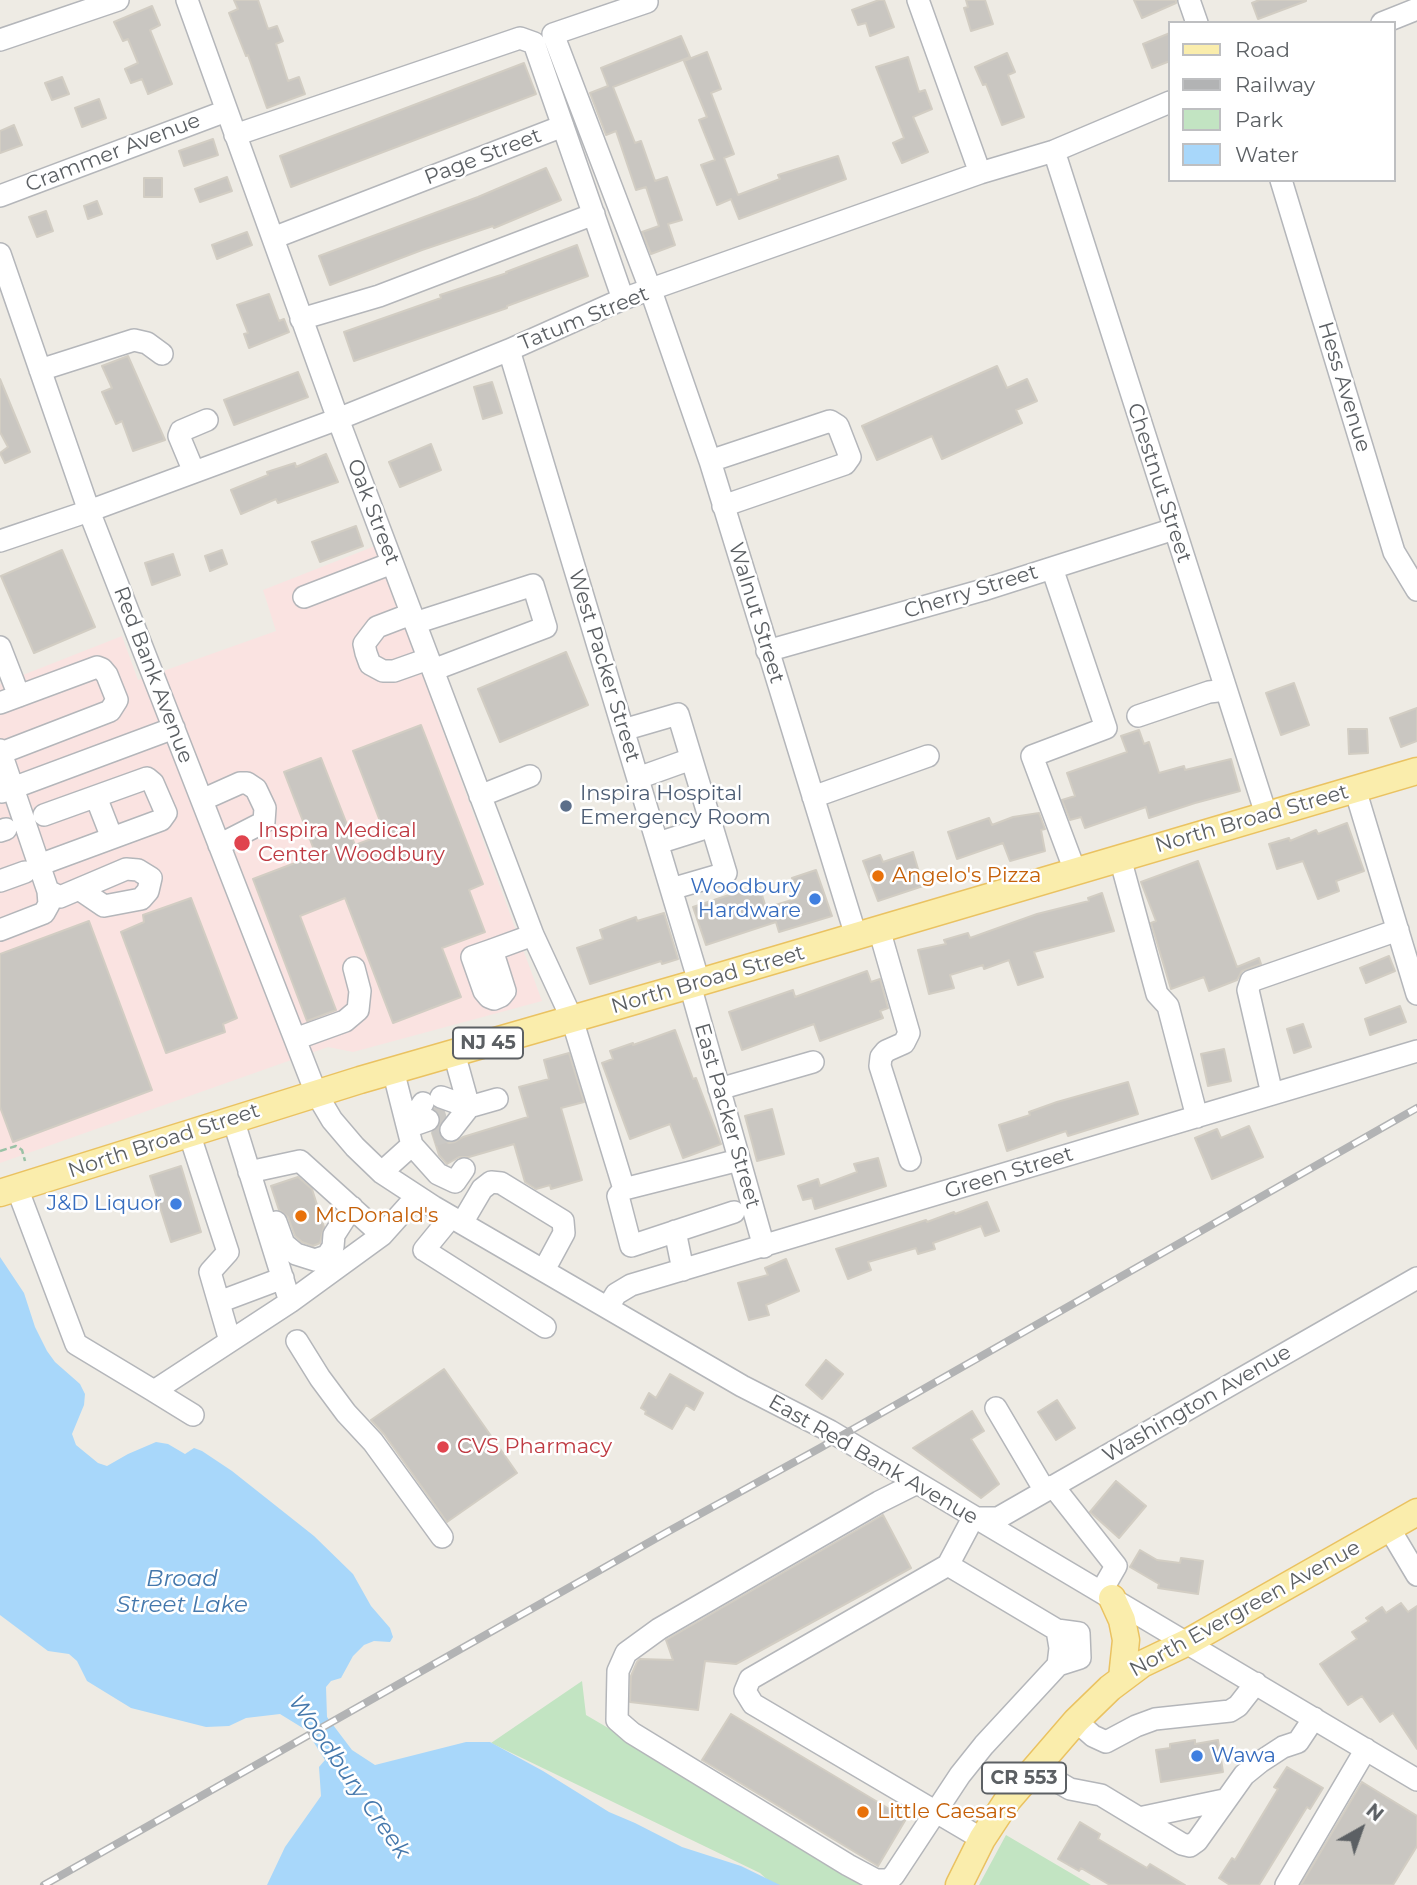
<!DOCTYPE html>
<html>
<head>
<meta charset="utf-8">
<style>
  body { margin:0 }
  #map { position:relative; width:1417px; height:1885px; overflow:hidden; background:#eeebe4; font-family:Montserrat,sans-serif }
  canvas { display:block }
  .legend { position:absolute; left:1168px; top:21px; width:228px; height:161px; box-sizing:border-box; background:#fff; border:2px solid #bebfc1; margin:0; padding:9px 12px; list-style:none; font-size:21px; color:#5c6064 }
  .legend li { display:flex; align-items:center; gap:14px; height:35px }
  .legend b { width:35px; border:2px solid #bebfc1 }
  .north { position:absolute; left:1326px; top:1794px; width:70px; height:70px; -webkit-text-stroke:5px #fff; paint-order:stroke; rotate:40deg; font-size:19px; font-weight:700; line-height:28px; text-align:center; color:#5c6064 }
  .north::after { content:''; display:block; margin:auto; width:24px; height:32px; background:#5c6064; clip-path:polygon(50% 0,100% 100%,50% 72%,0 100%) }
</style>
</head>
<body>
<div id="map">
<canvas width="1417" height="1885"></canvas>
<ul class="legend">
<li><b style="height:9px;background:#faedac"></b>Road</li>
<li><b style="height:9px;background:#b2b3b4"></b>Railway</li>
<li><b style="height:19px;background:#c2e4c2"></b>Park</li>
<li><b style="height:19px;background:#a8d7fa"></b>Water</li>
</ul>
<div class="north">N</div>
</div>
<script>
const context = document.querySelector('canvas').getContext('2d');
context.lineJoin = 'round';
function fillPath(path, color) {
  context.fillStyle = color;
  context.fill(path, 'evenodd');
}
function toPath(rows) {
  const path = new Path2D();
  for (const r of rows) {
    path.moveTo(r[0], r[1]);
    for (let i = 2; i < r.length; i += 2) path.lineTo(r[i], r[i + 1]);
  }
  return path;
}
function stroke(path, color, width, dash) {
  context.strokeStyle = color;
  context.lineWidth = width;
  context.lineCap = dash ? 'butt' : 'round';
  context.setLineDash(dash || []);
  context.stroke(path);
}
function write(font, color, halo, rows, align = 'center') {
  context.font = font + ' Montserrat,sans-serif';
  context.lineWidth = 5;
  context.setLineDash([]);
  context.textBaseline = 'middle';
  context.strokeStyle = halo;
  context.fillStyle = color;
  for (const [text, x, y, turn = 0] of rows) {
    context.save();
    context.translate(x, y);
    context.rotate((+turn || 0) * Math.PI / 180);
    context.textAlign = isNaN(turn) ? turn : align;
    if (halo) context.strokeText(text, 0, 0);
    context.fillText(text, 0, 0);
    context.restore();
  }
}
fillPath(toPath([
  [375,546,542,1001,353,1052,328,1047,0,1163,0,684,122,636,138,680,276,631,263,590]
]), '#fae3e1');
fillPath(toPath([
  [582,1681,586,1715,876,1885,773,1885,760,1873,491,1743],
  [1006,1835,1091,1885,979,1885]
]), '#c2e4c2');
fillPath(toPath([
  [0,1257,24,1293,35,1327,47,1351,55,1362,80,1384,85,1394,84,1405,72,1434,76,1445,98,1463,107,1466,128,1454,156,1442,168,1444,185,1454,194,1448,202,1451,232,1471,314,1536,353,1574,371,1606,390,1628,393,1637,390,1642,374,1641,364,1645,353,1656,341,1678,331,1681,326,1687,327,1717,352,1750,375,1765,466,1742,490,1742,543,1771,609,1812,635,1823,682,1847,741,1866,780,1885,267,1885,285,1847,321,1796,319,1767,325,1760,306,1730,280,1714,246,1718,229,1726,206,1727,131,1708,87,1681,77,1661,69,1654,48,1651,0,1615]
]), '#a8d7fa');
const building = toPath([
  [234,0,258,0,268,29,277,26,283,41,276,44,288,81,299,77,305,94,267,108,248,55,246,56,229,13,238,9,234,0],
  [879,0,884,0,894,27,870,36,866,23,858,25,852,10,879,0],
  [966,0,985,0,993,24,971,31,964,8,968,7,966,0],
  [1134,0,1176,0,1176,3,1142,18,1134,0],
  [1259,0,1306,0,1306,1,1258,19,1252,3,1259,0],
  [152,6,160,25,150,30,172,84,148,94,142,79,131,83,125,69,138,63,128,39,123,41,114,22,152,6],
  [1170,33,1170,61,1152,68,1143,44,1170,33],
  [681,36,690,57,613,87,635,143,641,141,655,181,667,177,682,220,668,224,675,245,651,254,642,232,659,226,646,187,636,190,616,131,606,135,590,93,608,86,601,68,681,36],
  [707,52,721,89,711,93,734,154,724,158,738,195,780,179,778,175,838,156,846,179,739,219,731,199,717,205,701,165,715,160,699,120,707,117,684,61,707,52],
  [1007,53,1015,72,1008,75,1024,117,1002,125,986,84,983,85,975,67,1007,53],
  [908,57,919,92,925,90,932,109,913,117,928,152,902,163,893,143,904,138,876,67,908,57],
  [524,63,536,94,291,187,280,156,524,63],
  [62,77,69,94,52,100,45,83,62,77],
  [99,99,106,118,82,127,75,108,99,99],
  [14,125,22,145,0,153,0,131,14,125],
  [213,139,218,155,184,166,179,151,213,139],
  [546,168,561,200,494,228,493,226,422,250,330,285,319,256,478,197,546,168],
  [227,177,232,191,200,202,195,189,227,177],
  [144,178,162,178,162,197,144,197,144,178],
  [97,201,102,214,88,219,84,206,97,201],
  [46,211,53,231,37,237,29,217,46,211],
  [247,232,252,245,217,259,212,245,247,232],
  [577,245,588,276,507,306,507,308,354,361,344,332,441,298,440,295,507,273,506,272,577,245],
  [269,294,279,321,284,319,289,332,249,348,244,334,248,333,237,305,269,294],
  [128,356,165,440,133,451,122,421,116,424,102,392,112,388,102,366,128,356],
  [997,366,1007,388,1027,379,1037,401,1016,410,1022,423,942,459,932,436,877,460,862,426,997,366],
  [298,372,308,397,234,425,224,400,298,372],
  [0,379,30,452,5,463,0,453,8,447,0,432,0,379],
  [492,382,502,413,483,419,474,387,492,382],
  [431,444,441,470,400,487,389,462,431,444],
  [326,454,338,482,278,503,276,499,241,514,231,490,268,475,267,472,295,463,296,467,326,454],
  [356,526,363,546,320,562,312,542,356,526],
  [62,550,95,627,34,653,1,576,62,550],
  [222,550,227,564,210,571,205,556,222,550],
  [173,554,180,575,152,585,145,563,173,554],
  [566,652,588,705,500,742,478,689,566,652],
  [1294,683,1309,725,1281,735,1266,693,1294,683],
  [1417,708,1417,741,1401,747,1390,718,1417,708],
  [421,725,483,884,469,890,485,932,442,948,461,997,393,1023,345,898,300,916,336,1010,307,1021,253,879,316,855,284,772,321,758,355,845,385,834,353,751,421,725],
  [1348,729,1367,729,1368,753,1349,754,1348,729],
  [1139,730,1144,744,1149,742,1159,773,1184,766,1185,770,1231,759,1240,791,1195,803,1149,818,1146,807,1085,828,1081,817,1070,820,1062,800,1075,796,1067,773,1127,752,1121,736,1139,730],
  [1039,813,1045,829,1041,830,1045,851,1010,861,1003,843,957,859,948,832,989,818,992,825,1013,817,1039,813],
  [1347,823,1364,871,1336,881,1339,891,1318,899,1303,861,1277,869,1269,844,1289,838,1290,841,1316,830,1318,834,1347,823],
  [913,852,923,886,878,901,863,861,880,855,883,862,913,852],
  [1198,861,1237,967,1259,958,1261,964,1242,971,1237,980,1209,991,1204,977,1171,989,1151,923,1156,921,1141,882,1198,861],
  [816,870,832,916,779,932,776,922,706,945,693,907,759,885,766,908,798,898,792,878,816,870],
  [1102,893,1114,931,1034,952,1043,977,1018,985,1009,960,984,969,983,965,950,975,954,988,929,994,918,950,946,944,944,940,968,933,970,938,1037,914,1089,901,1088,898,1102,893],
  [191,898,237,1018,223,1024,225,1032,166,1053,121,932,144,922,143,915,191,898],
  [664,913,678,959,662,964,661,961,590,984,577,948,603,939,600,930,636,917,637,921,664,913],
  [89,921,152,1090,13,1142,0,1107,0,954,89,921],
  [1389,956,1395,971,1366,983,1360,968,1389,956],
  [867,971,871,982,880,979,888,1008,880,1011,883,1018,820,1041,814,1024,742,1050,729,1012,793,990,795,997,867,971],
  [1400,1006,1406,1022,1370,1035,1365,1019,1400,1006],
  [1303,1024,1311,1047,1294,1053,1287,1029,1303,1024],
  [675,1030,693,1079,696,1078,721,1144,683,1158,670,1124,630,1139,602,1063,613,1059,610,1051,633,1043,633,1045,675,1030],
  [1224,1049,1231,1081,1208,1086,1201,1054,1224,1049],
  [569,1053,584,1102,561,1108,582,1180,551,1189,550,1185,536,1189,525,1182,514,1144,469,1157,459,1157,447,1164,439,1155,432,1133,438,1128,442,1140,449,1143,455,1142,463,1137,528,1117,519,1087,549,1079,544,1060,569,1053],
  [1128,1082,1138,1114,1068,1136,1066,1131,1007,1151,999,1125,1030,1115,1029,1112,1057,1102,1128,1082],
  [772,1109,784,1154,757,1161,745,1116,772,1109],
  [1249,1126,1263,1157,1212,1179,1195,1138,1217,1129,1221,1138,1249,1126],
  [878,1158,886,1186,815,1209,812,1198,803,1200,798,1186,818,1179,820,1186,857,1172,854,1164,878,1158],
  [181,1166,201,1232,171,1242,150,1176,181,1166],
  [298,1177,312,1189,324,1227,320,1243,313,1246,302,1242,295,1236,288,1217,279,1210,271,1186,298,1177],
  [987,1202,999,1231,985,1236,981,1226,933,1243,935,1249,918,1254,916,1248,868,1262,871,1270,848,1279,836,1249,926,1220,927,1222,954,1212,955,1214,987,1202],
  [786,1259,799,1291,766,1305,769,1315,749,1320,738,1283,768,1275,765,1268,786,1259],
  [826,1360,843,1374,822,1399,806,1385,826,1360],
  [444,1369,517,1473,447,1522,384,1434,371,1420,444,1369],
  [670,1374,703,1393,694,1410,686,1405,672,1429,645,1414,646,1411,641,1408,649,1393,656,1398,670,1374],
  [1057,1400,1075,1428,1056,1440,1038,1412,1057,1400],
  [972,1411,984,1431,971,1439,999,1484,981,1498,913,1448,972,1411],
  [1116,1481,1146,1506,1119,1538,1090,1512,1116,1481],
  [883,1515,911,1568,736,1664,705,1661,698,1710,630,1702,631,1676,637,1662,640,1659,673,1660,666,1640,883,1515],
  [1140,1550,1157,1560,1180,1563,1181,1558,1203,1561,1198,1594,1158,1588,1159,1584,1130,1567,1140,1550],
  [1401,1603,1408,1612,1417,1606,1417,1749,1393,1713,1380,1722,1362,1696,1348,1705,1320,1664,1357,1639,1352,1632,1369,1621,1366,1618,1382,1607,1386,1613,1401,1603],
  [731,1714,906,1819,878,1866,702,1760,731,1714],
  [1195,1740,1195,1744,1218,1740,1223,1772,1161,1782,1156,1750,1170,1748,1170,1744,1195,1740],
  [1287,1767,1323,1788,1310,1809,1307,1807,1259,1885,1230,1885,1219,1878,1232,1858,1235,1860,1278,1789,1274,1787,1287,1767],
  [1362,1782,1417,1816,1417,1846,1393,1885,1301,1885,1362,1782],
  [1080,1822,1100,1834,1098,1839,1147,1868,1150,1864,1185,1885,1110,1885,1081,1868,1079,1871,1058,1859,1080,1822]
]);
fillPath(building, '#c9c6c1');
stroke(building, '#d2cdc3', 2);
stroke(toPath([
  [428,1120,446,1115],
  [433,1136,451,1130]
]), '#cac8c4', 21, [21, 10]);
const minor = toPath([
  [187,0,338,419,533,935,572,1019,624,1189,739,1160],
  [918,0,980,173],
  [1189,0,1197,23],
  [647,2,553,34,651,291,710,461,856,936],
  [1382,23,1417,9],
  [0,40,118,0],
  [235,135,520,38,534,43,623,299],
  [1054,151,1266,814],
  [1281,180,1394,552,1417,590],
  [0,196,226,111],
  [273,238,563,126],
  [0,254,89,511,316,1093,332,1120,355,1147,382,1173,434,1207,742,1386,830,1431,1417,1780],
  [301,319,379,296,594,214],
  [509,350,699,982],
  [40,370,134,340,147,343,162,354],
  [710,461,830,421,838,426,850,457,845,464,723,506],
  [194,472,179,436,181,431,207,420],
  [0,541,89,511,338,419,509,350,623,299,980,173,1054,151,1170,102],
  [1052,568,1106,728,1032,756,1075,871],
  [304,597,392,563],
  [411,614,377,627,364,644,366,653,370,664,383,671,394,671,428,659],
  [415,623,533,585,546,627,433,670],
  [0,647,19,696],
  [767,651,983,590,1174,529],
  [0,703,97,667,102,669,107,675,117,700,110,711,1,753],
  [1138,716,1209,692,1226,690],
  [623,730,678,714,726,873,671,889],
  [0,750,48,891,60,897,126,869,138,870,151,878,148,891,141,899,104,906,79,889],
  [638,778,691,759],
  [1355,789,1417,994],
  [2,792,174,728],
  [480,796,530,776],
  [96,797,112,838],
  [813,797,928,756],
  [202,800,240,783,247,783,256,789,265,808,264,822,219,845],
  [0,831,6,829],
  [658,843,712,826],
  [1120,858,1157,994,1168,1006,1197,1117],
  [39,865,161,820,166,813,153,783,147,778,44,815],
  [0,881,25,872],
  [879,929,909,1033,904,1043,886,1051,881,1057,880,1066,910,1160],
  [0,930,44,913,49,904,48,891],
  [492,950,505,991,501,996,494,999,489,997,484,991,472,957,492,950,533,935],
  [690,985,764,1247],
  [295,1039,345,1021,358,1010,360,991,354,968],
  [454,1053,469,1107,497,1099],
  [719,1089,813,1062],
  [1272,1094,1248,990,1251,981,1398,930],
  [441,1097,469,1107],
  [423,1103,408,1127,428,1120],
  [233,1119,290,1302],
  [451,1130,469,1107],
  [189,1133,228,1252,210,1272,230,1341],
  [412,1145,438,1174,455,1182,464,1169],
  [249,1172,300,1161,382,1235],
  [382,1172,412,1145,393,1070],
  [17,1188,76,1344,154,1391,290,1302,382,1235,417,1196],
  [624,1189,618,1196,631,1246,734,1212],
  [451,1217,424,1250,545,1327],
  [276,1222,284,1244,296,1254,315,1260,327,1256,333,1247,334,1235,352,1207],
  [462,1223,482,1189,491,1182,501,1183,563,1221,564,1233,544,1270],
  [675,1231,683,1270],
  [219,1302,283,1278],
  [608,1307,616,1294,631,1285,1417,1051],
  [297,1341,320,1378,346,1413,373,1442,442,1537],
  [154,1391,193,1415],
  [996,1408,1045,1491],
  [917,1483,879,1502,659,1629,626,1653,618,1671,617,1720,632,1733,848,1865,876,1880,889,1880,894,1875,960,1775,984,1745,1058,1665,1060,1648,1057,1630,948,1565],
  [1053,1486,1116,1566,1101,1592],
  [1389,1528,1417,1575],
  [1057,1630,1079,1633,1080,1658,1058,1665],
  [1076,1721,1093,1736,1106,1742,1136,1726,1155,1719,1230,1711,1238,1706,1256,1683],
  [1034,1768,1070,1789,1101,1795,1182,1844,1190,1846,1197,1841,1244,1775,1260,1762,1283,1747,1298,1742,1314,1718],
  [1139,1818,1224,1800],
  [982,1839,753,1704,745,1691,750,1679,948,1565,973,1518,998,1518,1417,1278],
  [1286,1885,1366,1749]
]);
const major = toPath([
  [0,1193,360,1080,690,985,1417,771],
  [1112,1598,1122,1620,1126,1640,1122,1678],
  [959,1885,982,1839,1007,1801,1076,1721,1110,1688,1142,1664,1188,1642,1417,1512]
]);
stroke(minor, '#b4b6ba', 24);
stroke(major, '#eac261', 29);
stroke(toPath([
  [0,1151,16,1146,22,1150,25,1161]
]), '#9ac2a6', 2.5, [7, 3.5]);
stroke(minor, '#fff', 21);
stroke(major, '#faedac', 26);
const rail = toPath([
  [44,1885,669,1531,820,1448,1417,1108]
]);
stroke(rail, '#b2b3b4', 8);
stroke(rail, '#fff', 5, [16]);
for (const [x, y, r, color] of [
  [566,806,7,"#5c6f8a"],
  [242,843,9,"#e0444e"],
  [878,876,7,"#e8710a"],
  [815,899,7,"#3f7fe0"],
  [176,1204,7,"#3f7fe0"],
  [301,1216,7,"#e8710a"],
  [443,1447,7,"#e0444e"],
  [1197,1756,7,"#3f7fe0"],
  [863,1812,7,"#e8710a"]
]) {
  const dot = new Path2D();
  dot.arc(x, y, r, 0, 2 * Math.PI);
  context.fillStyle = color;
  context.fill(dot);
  stroke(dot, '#fff', 2.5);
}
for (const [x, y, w] of [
  [488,1043,70],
  [1024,1778,84]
]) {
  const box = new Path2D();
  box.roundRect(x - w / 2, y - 15.5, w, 31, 5);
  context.fillStyle = '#fff';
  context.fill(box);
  stroke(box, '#5c6064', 2);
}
write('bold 19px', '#5c6064', null, [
  ["NJ 45",488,1043],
  ["CR 553",1024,1778]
]);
write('21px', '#5c6064', '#fff', [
  ["Crammer Avenue",113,153,-21],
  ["Page Street",483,157,-21],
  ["Tatum Street",584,319,-22],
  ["Hess Avenue",1344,387,73],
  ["Chestnut Street",1159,483,72],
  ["Oak Street",373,512,69],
  ["Cherry Street",971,592,-17],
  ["Walnut Street",756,613,73],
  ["West Packer Street",604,666,73],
  ["Red Bank Avenue",153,675,69],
  ["North Broad Street",1252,819,-16],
  ["North Broad Street",708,980,-16],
  ["East Packer Street",727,1116,74],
  ["North Broad Street",164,1141,-18],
  ["Green Street",1009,1173,-17],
  ["Washington Avenue",1197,1404,-30],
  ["East Red Bank Avenue",873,1460,30],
  ["North Evergreen Avenue",1245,1609,-29]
]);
write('21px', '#4e5e75', '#fff', [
  ["Inspira Hospital",580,794],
  ["Emergency Room",580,818]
], 'left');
write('21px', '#be3a42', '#fff', [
  ["Inspira Medical",258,831],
  ["Center Woodbury",258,855],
  ["CVS Pharmacy",457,1447]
], 'left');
write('21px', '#c56008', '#fff', [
  ["Angelo's Pizza",892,876],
  ["McDonald's",315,1216],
  ["Little Caesars",877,1812]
], 'left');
write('21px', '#366cbe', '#fff', [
  ["Woodbury",801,887],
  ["Hardware",801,911],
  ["J&D Liquor",162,1204],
  ["Wawa",1211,1756,"left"]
], 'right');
write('italic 23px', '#4578ac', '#fff', [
  ["Broad",182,1579],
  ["Street Lake",182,1605],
  ["Woodbury Creek",349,1777,55]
]);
</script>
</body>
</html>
